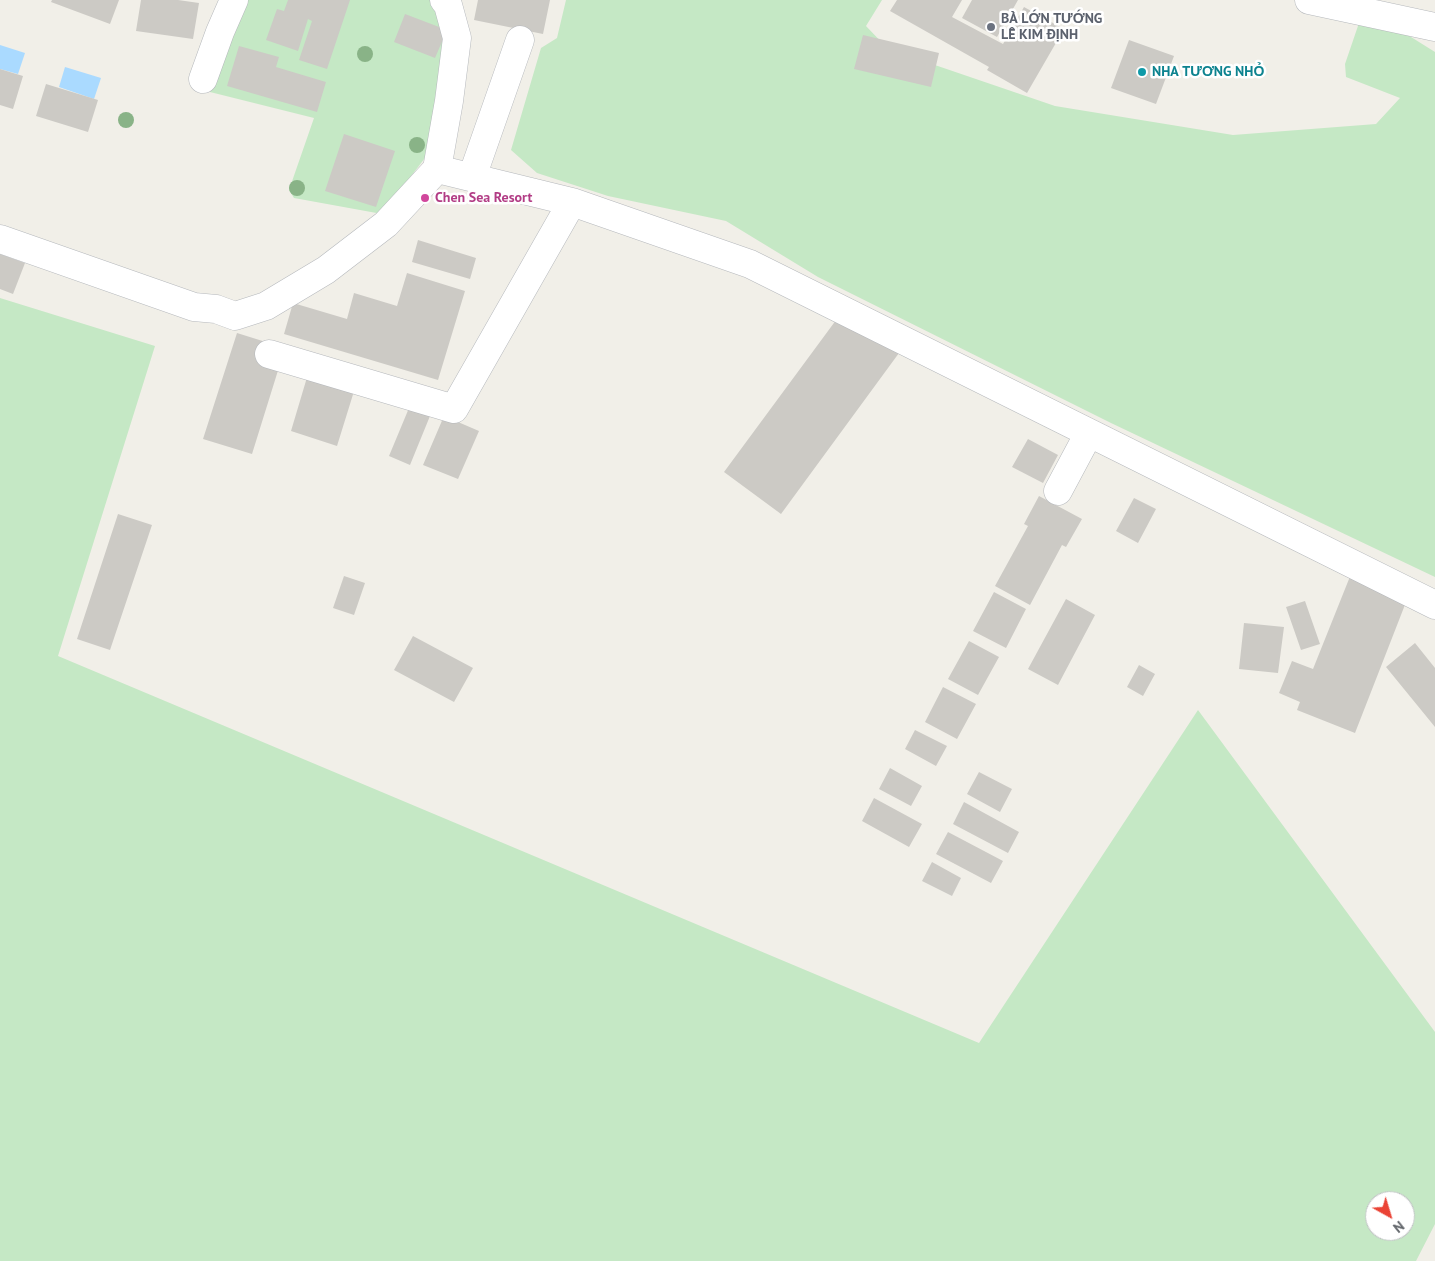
<!DOCTYPE html>
<html>
<head>
<meta charset="utf-8">
<style>
  body { margin:0 }
  #map { position:relative; width:1435px; height:1261px; overflow:hidden; background:#f1efe8; font-family:"PT Sans",sans-serif }
  canvas { display:block }
  .north { position:absolute; left:1365px; top:1191px; width:50px; height:50px; box-sizing:border-box; background:#fff; border:1px solid #bfc1c3; border-radius:50%; rotate:141deg; font-size:14px; font-weight:700; line-height:20px; text-align:center; color:#5f6368 }
  .north::after { content:''; display:block; margin:auto; width:18px; height:22px; background:#ea4335; clip-path:polygon(50% 0,100% 100%,50% 72%,0 100%) }
</style>
</head>
<body>
<div id="map">
<canvas width="1435" height="1261"></canvas>
<div class="north">N</div>
</div>
<script>
const context = document.querySelector('canvas').getContext('2d');
context.lineJoin = 'round';
function fillPath(path, color) {
  context.fillStyle = color;
  context.fill(path, 'evenodd');
}
function toPath(rows) {
  const path = new Path2D();
  for (const r of rows) {
    path.moveTo(r[0], r[1]);
    for (let i = 2; i < r.length; i += 2) path.lineTo(r[i], r[i + 1]);
  }
  return path;
}
function stroke(path, color, width, dash) {
  context.strokeStyle = color;
  context.lineWidth = width;
  context.lineCap = dash ? 'butt' : 'round';
  context.setLineDash(dash || []);
  context.stroke(path);
}
function write(font, color, halo, rows, align = 'center') {
  context.font = font + ' "PT Sans",sans-serif';
  context.lineWidth = 5;
  context.setLineDash([]);
  context.textBaseline = 'middle';
  context.strokeStyle = halo;
  context.fillStyle = color;
  for (const [text, x, y, turn = 0] of rows) {
    context.save();
    context.translate(x, y);
    context.rotate((+turn || 0) * Math.PI / 180);
    context.textAlign = isNaN(turn) ? turn : align;
    if (halo) context.strokeText(text, 0, 0);
    context.fillText(text, 0, 0);
    context.restore();
  }
}
fillPath(toPath([
  [245,0,436,0,447,22,428,154,382,214,294,198,289,190,314,118,210,92,208,82],
  [566,0,882,0,866,26,888,49,1055,106,1233,135,1376,124,1400,98,1346,77,1345,64,1359,23,1379,17,1435,52,1435,577,1111,423,818,277,726,221,608,196,537,173,511,150,541,48,557,38],
  [0,298,155,346,58,656,979,1043,1198,710,1435,1032,1435,1224,1416,1261,0,1261],
  [1375,1201,1405,1201,1405,1231,1375,1231]
]), '#c5e8c5');
fillPath(toPath([
  [0,45,25,53,18,74,0,69],
  [65,67,101,78,94,99,59,87]
]), '#aadaff');
fillPath(toPath([
  [52,0,119,0,110,24,51,2],
  [141,0,178,0,199,3,193,39,136,31],
  [288,0,350,0,327,69,299,60,312,21,308,19,298,51,266,40,277,9,284,11],
  [478,0,550,0,543,34,474,20],
  [897,0,962,0,952,17,1003,44,1024,7,1064,29,1027,93,987,70,989,67,890,11],
  [972,0,1018,0,997,37,962,18],
  [405,14,447,30,435,58,394,42],
  [863,35,939,53,931,87,854,69],
  [1129,40,1174,56,1156,104,1111,88],
  [239,46,279,57,276,67,326,82,317,112,227,86],
  [0,69,23,76,13,109,0,105],
  [46,84,98,100,88,132,36,116],
  [344,134,395,151,376,207,325,191],
  [418,240,476,258,470,279,412,262],
  [0,254,25,263,13,294,0,289],
  [407,273,465,291,438,380,284,334,293,303,347,319,354,293,397,306],
  [842,312,899,353,781,514,724,472],
  [237,333,285,348,252,454,203,439],
  [308,374,355,388,337,446,291,431],
  [409,408,430,416,410,465,389,456],
  [444,416,479,431,458,479,423,465],
  [1028,439,1058,455,1043,483,1012,467],
  [1039,496,1082,519,1066,547,1062,545,1030,605,995,586,1028,526,1024,524],
  [1134,498,1156,509,1138,543,1116,531],
  [118,514,152,525,110,650,77,639],
  [1351,574,1408,597,1355,733,1297,710,1300,702,1279,693,1292,661,1313,669],
  [344,576,365,583,354,615,333,608],
  [994,592,1026,609,1006,648,973,631],
  [1066,599,1095,615,1058,685,1028,669],
  [1305,601,1320,644,1301,650,1286,607],
  [1244,623,1284,627,1278,673,1239,669],
  [413,636,473,668,454,702,394,670],
  [969,641,999,657,978,695,948,679],
  [1415,643,1435,668,1435,727,1386,667],
  [1139,665,1155,674,1143,696,1127,687],
  [943,687,976,704,957,739,925,722],
  [915,730,947,746,936,766,905,749],
  [890,768,922,786,911,806,879,789],
  [979,772,1012,789,1000,812,967,794],
  [874,798,922,824,909,847,862,821],
  [964,802,1019,832,1008,853,953,824],
  [948,832,1003,861,991,883,936,854],
  [932,862,961,878,952,896,922,881]
]), '#cccac5');
const minor = toPath([
  [1309,0,1435,27],
  [203,79,220,32,234,0],
  [437,169,449,101,457,38,448,5,444,0],
  [472,177,520,40],
  [0,239,194,307,216,309,235,316,266,306,326,270,386,224,437,169,572,202],
  [269,354,454,409,572,202,750,264,1435,605],
  [1058,491,1089,433]
]);
stroke(minor, '#b5b8bc', 29);
stroke(minor, '#fff', 28);
context.fillStyle = '#89b387';
for (const [x, y] of [
  [365,54],
  [126,120],
  [417,145],
  [297,188]
]) {
  context.beginPath();
  context.arc(x, y, 8, 0, 2 * Math.PI);
  context.fill();
}
for (const [x, y, r, color] of [
  [991,27,5,"#6b7280"],
  [1142,72,5,"#0f9aa8"],
  [425,198,5,"#d1479c"]
]) {
  const dot = new Path2D();
  dot.arc(x, y, r, 0, 2 * Math.PI);
  context.fillStyle = color;
  context.fill(dot);
  stroke(dot, '#fff', 2);
}
write('bold 14px', '#5b616d', '#fff', [
  ["BÀ LỚN TƯỚNG",1001,19],
  ["LÊ KIM ĐỊNH",1001,35]
], 'left');
write('bold 14px', '#0d838f', '#fff', [
  ["NHA TƯƠNG NHỎ",1152,72]
], 'left');
write('bold 14px', '#b23c85', '#fff', [
  ["Chen Sea Resort",435,198]
], 'left');
</script>
</body>
</html>
